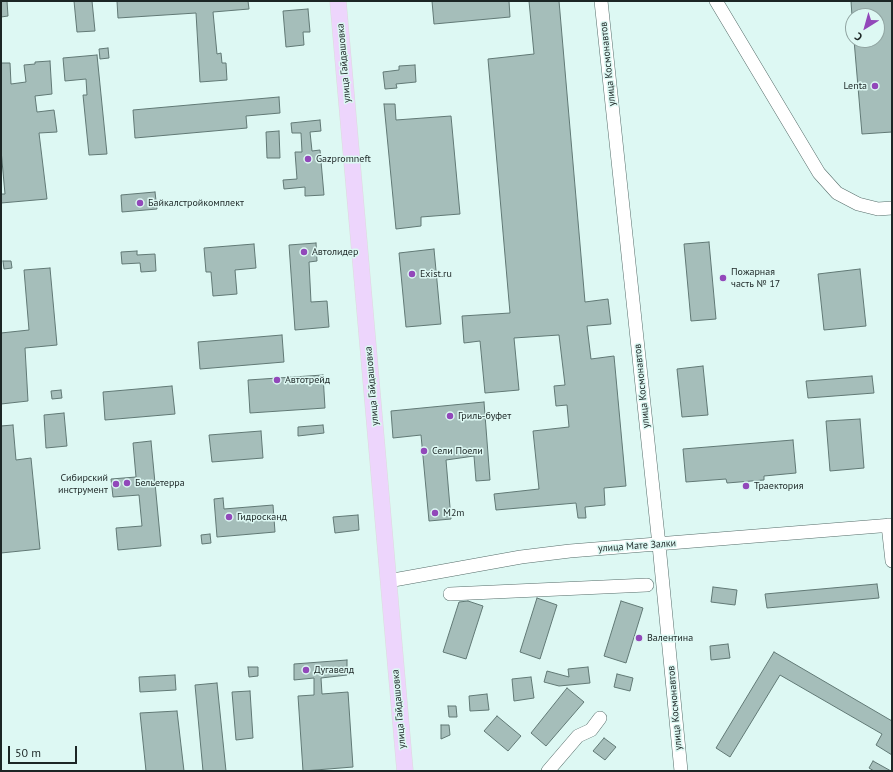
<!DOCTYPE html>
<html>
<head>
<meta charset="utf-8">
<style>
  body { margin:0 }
  #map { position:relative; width:893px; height:772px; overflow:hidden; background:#ddf8f3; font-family:"PT Sans",sans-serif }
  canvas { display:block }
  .frame { position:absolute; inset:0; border:2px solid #1c2625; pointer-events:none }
  .north { position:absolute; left:845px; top:8px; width:40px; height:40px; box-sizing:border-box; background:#ddf8f3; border:1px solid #90a4a1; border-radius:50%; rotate:217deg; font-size:11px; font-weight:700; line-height:16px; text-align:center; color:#1c2625 }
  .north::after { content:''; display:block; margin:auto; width:14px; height:18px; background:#9248ba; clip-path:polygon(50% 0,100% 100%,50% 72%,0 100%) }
  .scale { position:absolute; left:8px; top:746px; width:69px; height:18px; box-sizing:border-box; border:2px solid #1c2625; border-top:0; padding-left:5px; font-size:12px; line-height:14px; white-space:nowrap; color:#1c2625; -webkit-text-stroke:3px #ddf8f3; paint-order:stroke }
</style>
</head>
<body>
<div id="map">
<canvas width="893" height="772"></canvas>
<div class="frame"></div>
<div class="north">С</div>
<div class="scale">50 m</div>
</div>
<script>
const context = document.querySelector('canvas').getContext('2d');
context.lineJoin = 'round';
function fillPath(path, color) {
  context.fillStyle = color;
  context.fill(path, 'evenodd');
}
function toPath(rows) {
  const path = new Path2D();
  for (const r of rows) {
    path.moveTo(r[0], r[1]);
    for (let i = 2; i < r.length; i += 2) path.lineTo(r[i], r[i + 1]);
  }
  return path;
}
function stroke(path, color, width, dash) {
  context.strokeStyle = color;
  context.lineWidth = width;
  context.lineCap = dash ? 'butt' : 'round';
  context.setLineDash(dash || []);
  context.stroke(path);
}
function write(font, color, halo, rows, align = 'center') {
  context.font = font + ' "PT Sans",sans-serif';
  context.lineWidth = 3;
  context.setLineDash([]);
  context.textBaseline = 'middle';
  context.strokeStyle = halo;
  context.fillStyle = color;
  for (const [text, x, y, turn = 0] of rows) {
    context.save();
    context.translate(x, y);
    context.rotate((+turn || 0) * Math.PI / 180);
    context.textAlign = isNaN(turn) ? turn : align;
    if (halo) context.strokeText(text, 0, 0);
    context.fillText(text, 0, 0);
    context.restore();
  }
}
const building = toPath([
  [1,1,7,1,8,16,1,17,1,1],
  [74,1,92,1,95,31,77,32,74,1],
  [117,1,248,1,249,9,213,12,217,54,221,53,222,63,226,63,227,80,200,82,196,13,118,18,117,1],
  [432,1,509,1,510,17,434,24,432,1],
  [529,1,559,1,585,302,608,299,611,324,587,326,591,359,614,356,626,486,604,488,605,505,585,507,586,518,578,518,576,503,496,510,494,494,539,489,533,431,569,427,567,405,556,406,554,386,565,385,559,335,514,338,519,390,485,393,480,341,464,343,462,316,510,313,488,59,534,54,529,1],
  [851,1,892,1,892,132,862,134,854,40,877,40,877,16,852,16,851,1],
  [308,9,310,32,303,32,304,45,286,47,283,11,308,9],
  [108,48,109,58,100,59,99,49,108,48],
  [97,55,107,154,89,155,83,95,87,95,86,79,65,81,63,58,97,55],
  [50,61,52,94,35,96,37,112,54,110,57,132,39,133,47,199,1,203,1,194,5,194,1,150,1,63,10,63,11,84,26,82,24,65,35,64,35,62,50,61],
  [415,65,416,82,396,84,397,88,385,89,383,72,399,70,399,66,415,65],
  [279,97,280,113,246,116,247,128,135,138,133,110,279,97],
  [384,104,395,104,396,120,451,116,460,214,421,217,421,226,396,229,384,104],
  [320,120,321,131,310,132,312,151,320,150,324,195,305,196,305,187,284,189,283,180,297,179,295,152,302,152,301,133,292,133,291,123,320,120],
  [279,131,280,158,267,158,266,132,279,131],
  [155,192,157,209,122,212,121,195,155,192],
  [709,242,716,319,691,321,684,244,709,242],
  [316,243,317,261,309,262,311,302,327,301,329,327,295,330,289,245,316,243],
  [254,244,256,268,235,270,237,294,213,296,211,272,206,272,204,248,254,244],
  [434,249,441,324,406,327,399,253,434,249],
  [137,251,137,255,155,254,156,271,141,272,140,263,122,264,121,252,137,251],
  [3,261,11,261,12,268,4,269,3,261],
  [50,268,57,345,25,348,28,401,1,404,1,333,29,330,24,270,50,268],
  [860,269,866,326,824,330,818,274,860,269],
  [282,335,284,362,200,369,198,342,282,335],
  [703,366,708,415,682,417,677,369,703,366],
  [323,375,325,408,250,413,248,380,323,375],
  [872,376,874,393,808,398,806,381,872,376],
  [172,386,175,414,105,420,103,392,172,386],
  [61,390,62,398,52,399,51,391,61,390],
  [484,402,490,480,476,481,474,456,446,460,451,519,429,521,421,435,393,438,391,411,484,402],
  [64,413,67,446,46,448,44,415,64,413],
  [860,419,864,468,830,471,826,421,860,419],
  [13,425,16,460,31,458,40,549,1,553,1,426,13,425],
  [323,425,324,433,298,436,298,427,323,425],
  [261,431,263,458,212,462,209,435,261,431],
  [793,440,796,473,764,476,764,480,727,483,726,479,686,482,683,449,793,440],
  [151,441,161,546,118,550,116,528,142,526,139,495,113,497,111,479,136,477,133,443,151,441],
  [223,498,224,509,273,505,275,532,217,537,214,499,223,498],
  [358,515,359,530,335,533,333,517,358,515],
  [210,534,211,543,202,544,201,535,210,534],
  [877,584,879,598,767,608,765,594,877,584],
  [713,587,737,590,735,605,711,602,713,587],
  [537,598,557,605,540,659,520,652,537,598],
  [468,601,483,606,466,659,443,652,459,602,468,601],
  [621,601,643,608,626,663,604,656,621,601],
  [728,644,730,658,711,660,710,646,728,644],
  [774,652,892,721,892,755,876,745,882,734,780,675,730,757,716,748,774,652],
  [347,660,347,675,321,678,322,694,348,692,353,767,303,771,298,696,314,695,314,678,294,680,294,664,347,660],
  [248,667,258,667,258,676,249,677,248,667],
  [588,667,590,683,559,686,544,682,547,671,569,677,568,669,588,667],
  [617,674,633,678,630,691,614,687,617,674],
  [175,675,176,690,140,692,139,677,175,675],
  [531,677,534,698,514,701,512,679,531,677],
  [217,683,226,771,203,771,195,685,217,683],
  [567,688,584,702,546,746,531,733,567,688],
  [250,691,253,738,236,740,232,692,250,691],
  [487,694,489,710,470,711,469,696,487,694],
  [448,706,456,706,457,717,449,717,448,706],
  [177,711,184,771,146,771,140,713,177,711],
  [497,716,521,736,508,751,484,731,497,716],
  [441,725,449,725,450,735,441,739,441,725],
  [604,738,616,747,605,760,593,751,604,738],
  [873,761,891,771,874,771,869,768,873,761]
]);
fillPath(building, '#a5beba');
stroke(building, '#617975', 1);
const minor = toPath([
  [601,1,659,545,681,771],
  [716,1,819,173,837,193,858,204,878,209,892,208],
  [888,525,892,561],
  [388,581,521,557,570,551,892,525],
  [450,594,647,585],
  [548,771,578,736,591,730,600,718]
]);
const major = toPath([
  [338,1,405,771]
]);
stroke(minor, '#566d6a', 14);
stroke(major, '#dbdcdc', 17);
stroke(minor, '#fff', 13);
stroke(major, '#edd5fc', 16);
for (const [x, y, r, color] of [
  [875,86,4,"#9248ba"],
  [308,159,4,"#9248ba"],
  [140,203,4,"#9248ba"],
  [304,252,4,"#9248ba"],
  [412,274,4,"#9248ba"],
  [723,278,4,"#9248ba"],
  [277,380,4,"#9248ba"],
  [450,416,4,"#9248ba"],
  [424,451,4,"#9248ba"],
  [127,483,4,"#9248ba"],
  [116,484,4,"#9248ba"],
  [746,486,4,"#9248ba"],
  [435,513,4,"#9248ba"],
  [229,517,4,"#9248ba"],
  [639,638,4,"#9248ba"],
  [306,670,4,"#9248ba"]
]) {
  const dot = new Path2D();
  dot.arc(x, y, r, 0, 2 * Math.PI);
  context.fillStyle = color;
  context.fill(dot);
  stroke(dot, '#ddf8f3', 1.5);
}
write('10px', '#1c2625', '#ddf8f3', [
  ["улица Гайдашовка",344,63,-95],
  ["улица Космонавтов",608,64,-96],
  ["улица Гайдашовка",372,386,-95],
  ["улица Космонавтов",642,386,-96],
  ["улица Мате Залки",637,546,-4],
  ["улица Космонавтов",675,708,-95],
  ["улица Гайдашовка",399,709,-95]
]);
write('10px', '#1c2625', '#ddf8f3', [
  ["Lenta",867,86,"right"],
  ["Gazpromneft",316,159],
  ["Байкалстройкомплект",148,203],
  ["Автолидер",312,252],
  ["Пожарная",731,272],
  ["часть № 17",731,284],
  ["Exist.ru",420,274],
  ["Автотрейд",285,380],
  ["Гриль-буфет",458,416],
  ["Сели Поели",432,451],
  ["Сибирский",108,478,"right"],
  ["инструмент",108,490,"right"],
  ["Бельетерра",135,483],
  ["Траектория",754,486],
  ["М2m",443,513],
  ["Гидросканд",237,517],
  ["Валентина",647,638],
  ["Дугавелд",314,670]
], 'left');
</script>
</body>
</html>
